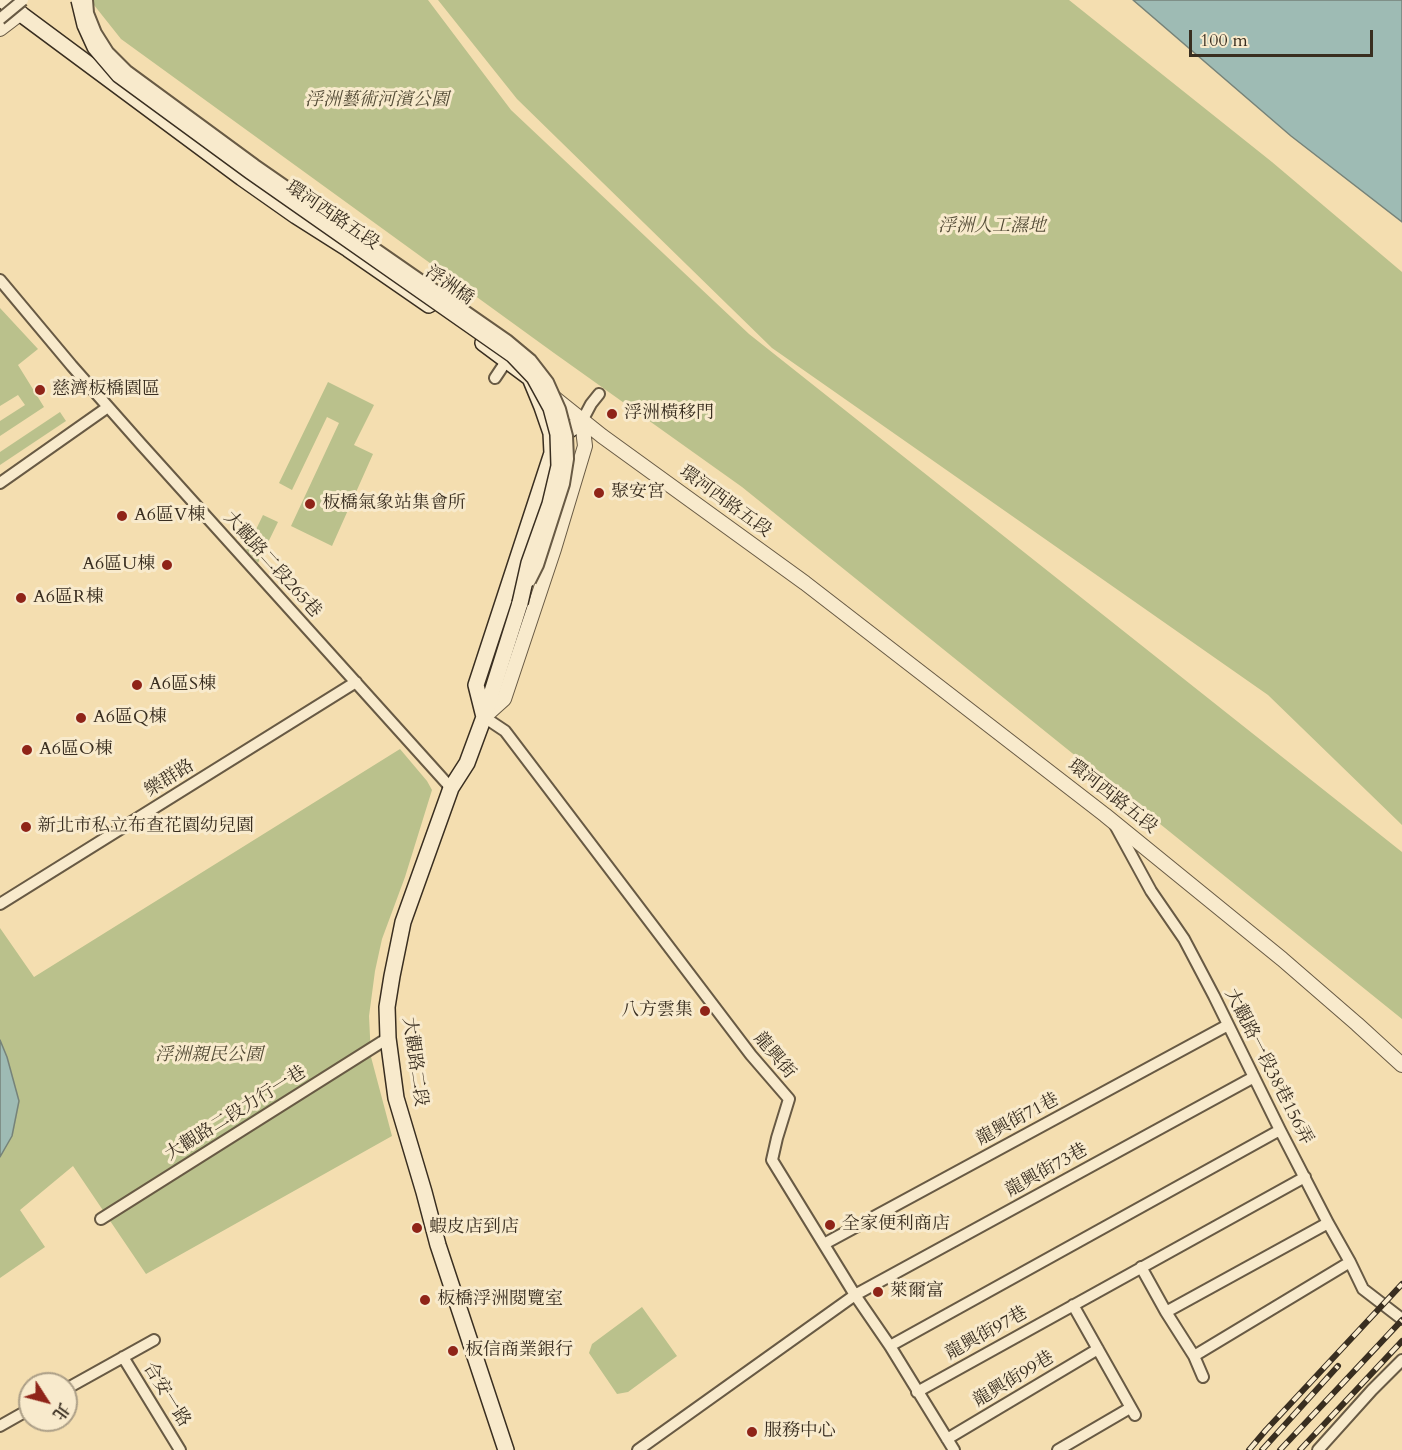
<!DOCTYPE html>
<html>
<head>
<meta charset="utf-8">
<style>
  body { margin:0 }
  #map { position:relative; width:1402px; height:1450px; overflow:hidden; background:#f4deb0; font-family:Cardo,"Noto Serif TC",serif }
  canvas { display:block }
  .north { position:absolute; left:18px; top:1372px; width:60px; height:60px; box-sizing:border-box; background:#f8eacc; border:2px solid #ac9f87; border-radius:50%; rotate:126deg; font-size:16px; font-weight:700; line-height:24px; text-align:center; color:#392e20 }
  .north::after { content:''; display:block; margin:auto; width:21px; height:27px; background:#8f2418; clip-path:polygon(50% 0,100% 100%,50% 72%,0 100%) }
  .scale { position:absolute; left:1189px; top:30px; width:184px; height:27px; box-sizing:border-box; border:3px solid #392e20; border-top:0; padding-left:8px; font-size:18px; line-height:21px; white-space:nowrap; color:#392e20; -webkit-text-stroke:4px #f8eacc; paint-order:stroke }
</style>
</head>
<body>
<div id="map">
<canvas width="1402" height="1450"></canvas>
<div class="north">北</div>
<div class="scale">100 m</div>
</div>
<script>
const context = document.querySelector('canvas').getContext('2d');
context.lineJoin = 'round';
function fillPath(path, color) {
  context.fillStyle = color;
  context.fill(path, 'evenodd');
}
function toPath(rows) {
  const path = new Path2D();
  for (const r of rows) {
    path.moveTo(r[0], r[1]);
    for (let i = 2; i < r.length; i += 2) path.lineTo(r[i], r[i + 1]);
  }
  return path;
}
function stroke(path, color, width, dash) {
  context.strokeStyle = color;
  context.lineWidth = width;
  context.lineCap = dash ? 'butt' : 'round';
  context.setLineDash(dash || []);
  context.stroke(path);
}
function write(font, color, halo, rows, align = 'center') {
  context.font = font + ' Cardo,"Noto Serif TC",serif';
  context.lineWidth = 6;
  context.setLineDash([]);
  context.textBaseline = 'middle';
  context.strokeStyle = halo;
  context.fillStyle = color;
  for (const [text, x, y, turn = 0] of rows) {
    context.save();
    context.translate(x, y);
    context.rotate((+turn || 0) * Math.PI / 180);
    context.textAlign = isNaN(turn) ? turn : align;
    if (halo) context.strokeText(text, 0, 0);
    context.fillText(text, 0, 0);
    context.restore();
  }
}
fillPath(toPath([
  [90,0,428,0,511,110,749,334,1402,852,1402,1019,742,487,554,353,121,39],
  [438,0,1069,0,1272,162,1402,272,1402,825,1268,695,772,348,517,99],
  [0,308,38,349,18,365,44,407,0,436,0,421,25,405,18,395,0,406],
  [328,382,374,405,354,445,373,454,332,546,291,526,339,423,327,417,292,490,279,483],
  [60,412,66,421,0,465,0,452],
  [263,515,278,522,258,563,246,550],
  [400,749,427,781,432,790,405,877,382,939,375,971,369,1016,371,1057,392,1136,146,1274,73,1166,20,1210,45,1247,0,1278,0,928,34,977],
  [642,1307,677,1356,628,1392,617,1394,589,1353,592,1344]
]), '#bac18c');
const water = toPath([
  [1133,0,1402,0,1402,222,1291,136,1133,0],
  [0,1040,7,1057,19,1101,12,1136,0,1157,0,1040]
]);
fillPath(water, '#9ebbb4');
stroke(water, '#768379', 1.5);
const minor = toPath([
  [0,280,72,366,140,443,451,788],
  [495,378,507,360],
  [582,421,591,404,599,394],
  [0,483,108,407],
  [484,717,505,731,751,1055,789,1099,777,1138,772,1160,855,1295,890,1346,954,1450],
  [1115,825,1151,891,1184,939,1214,996,1280,1130,1328,1223,1350,1262,1363,1289,1402,1319],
  [0,904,356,682],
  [101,1219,388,1038],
  [824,1244,1228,1025],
  [1141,1267,1166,1312,1194,1356,1203,1377],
  [1073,1305,1135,1415],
  [1166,1312,1328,1223],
  [890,1346,1280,1130],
  [1194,1356,1350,1262],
  [123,1357,180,1450],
  [66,1389,154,1340],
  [917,1392,1305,1177],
  [0,1426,30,1409],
  [947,1439,1098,1349],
  [638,1450,855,1295,1254,1077],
  [1058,1450,1130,1408],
  [1318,1450,1372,1390,1402,1360]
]);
const tertiary = toPath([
  [0,29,21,13],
  [552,396,602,436,805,583,1105,815,1282,959,1357,1024,1402,1065],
  [484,717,504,699,554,549,585,446,582,421]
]);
const secondary = toPath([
  [2,0,242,178,296,216,348,249,429,305],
  [483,343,530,378,542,407,551,433,552,453,476,685,484,717],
  [558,443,565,433,582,421],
  [506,1450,438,1245,424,1192,396,1098,388,1038,387,1007,392,976,403,922,451,788,467,763,484,717,520,603]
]);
stroke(minor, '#685a44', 14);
stroke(tertiary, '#685a44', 16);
stroke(secondary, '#392e20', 18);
stroke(minor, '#f8eacc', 10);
stroke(tertiary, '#f8eacc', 14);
stroke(secondary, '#f8eacc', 15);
const rail = toPath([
  [1249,1450,1266,1430,1402,1284],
  [1262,1450,1338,1366],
  [1280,1450,1402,1320],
  [1300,1450,1402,1341]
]);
stroke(rail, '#392e20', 6);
stroke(rail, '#f8eacc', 4, [11]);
const minorBridge = toPath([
  [87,0,88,13,96,33,108,52,127,71,255,165,507,340,531,360,548,382,560,409,567,436,568,459,564,484,538,565,530,581],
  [0,19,23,0]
]);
const secondaryBridge = toPath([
  [79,0,85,25,95,47,119,75,250,171,513,355,534,377,551,408,558,434,559,466,550,504,529,563,520,603]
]);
stroke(minorBridge, '#685a44', 14, []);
stroke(secondaryBridge, '#392e20', 18, []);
stroke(minorBridge, '#f8eacc', 10);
stroke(secondaryBridge, '#f8eacc', 15);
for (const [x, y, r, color] of [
  [40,390,6,"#8f2418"],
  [612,414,6,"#8f2418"],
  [599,493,6,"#8f2418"],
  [310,504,6,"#8f2418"],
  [122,516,6,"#8f2418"],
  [167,565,6,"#8f2418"],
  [21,598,6,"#8f2418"],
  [137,685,6,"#8f2418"],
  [81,718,6,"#8f2418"],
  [27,750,6,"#8f2418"],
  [26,827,6,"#8f2418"],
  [705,1011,6,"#8f2418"],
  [830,1225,6,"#8f2418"],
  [417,1228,6,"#8f2418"],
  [878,1292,6,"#8f2418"],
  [425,1300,6,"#8f2418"],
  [453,1351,6,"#8f2418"],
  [752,1432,6,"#8f2418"]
]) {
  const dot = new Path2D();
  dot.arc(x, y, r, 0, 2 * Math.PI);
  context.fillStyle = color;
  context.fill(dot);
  stroke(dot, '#f8eacc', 2);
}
write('italic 18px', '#534b36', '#f8eacc', [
  ["浮洲藝術河濱公園",377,101],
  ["浮洲人工濕地",992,227],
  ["浮洲親民公園",209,1056]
]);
write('18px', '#392e20', '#f8eacc', [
  ["環河西路五段",332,216,34],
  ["浮洲橋",449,286,35],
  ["環河西路五段",725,502,36],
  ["大觀路二段265巷",272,565,48],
  ["樂群路",170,779,-32],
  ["環河西路五段",1112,797,38],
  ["龍興街",774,1056,50],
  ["大觀路二段",414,1062,82],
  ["大觀路一段38巷156弄",1268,1067,63],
  ["大觀路二段力行一巷",236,1114,-32],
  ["龍興街71巷",1018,1120,-28],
  ["龍興街73巷",1047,1171,-29],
  ["龍興街97巷",987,1334,-29],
  ["龍興街99巷",1014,1380,-31],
  ["合安一路",166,1395,58]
]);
write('18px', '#392e20', '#f8eacc', [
  ["慈濟板橋園區",52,390],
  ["浮洲橫移門",624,414],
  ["聚安宮",611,493],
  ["板橋氣象站集會所",322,504],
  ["A6區V棟",134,516],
  ["A6區U棟",155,565,"right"],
  ["A6區R棟",33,598],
  ["A6區S棟",149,685],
  ["A6區Q棟",93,718],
  ["A6區O棟",39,750],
  ["新北市私立布查花園幼兒園",38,827],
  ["八方雲集",693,1011,"right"],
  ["全家便利商店",842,1225],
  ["蝦皮店到店",429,1228],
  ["萊爾富",890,1292],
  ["板橋浮洲閱覽室",437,1300],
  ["板信商業銀行",465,1351],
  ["服務中心",764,1432]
], 'left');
</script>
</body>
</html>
